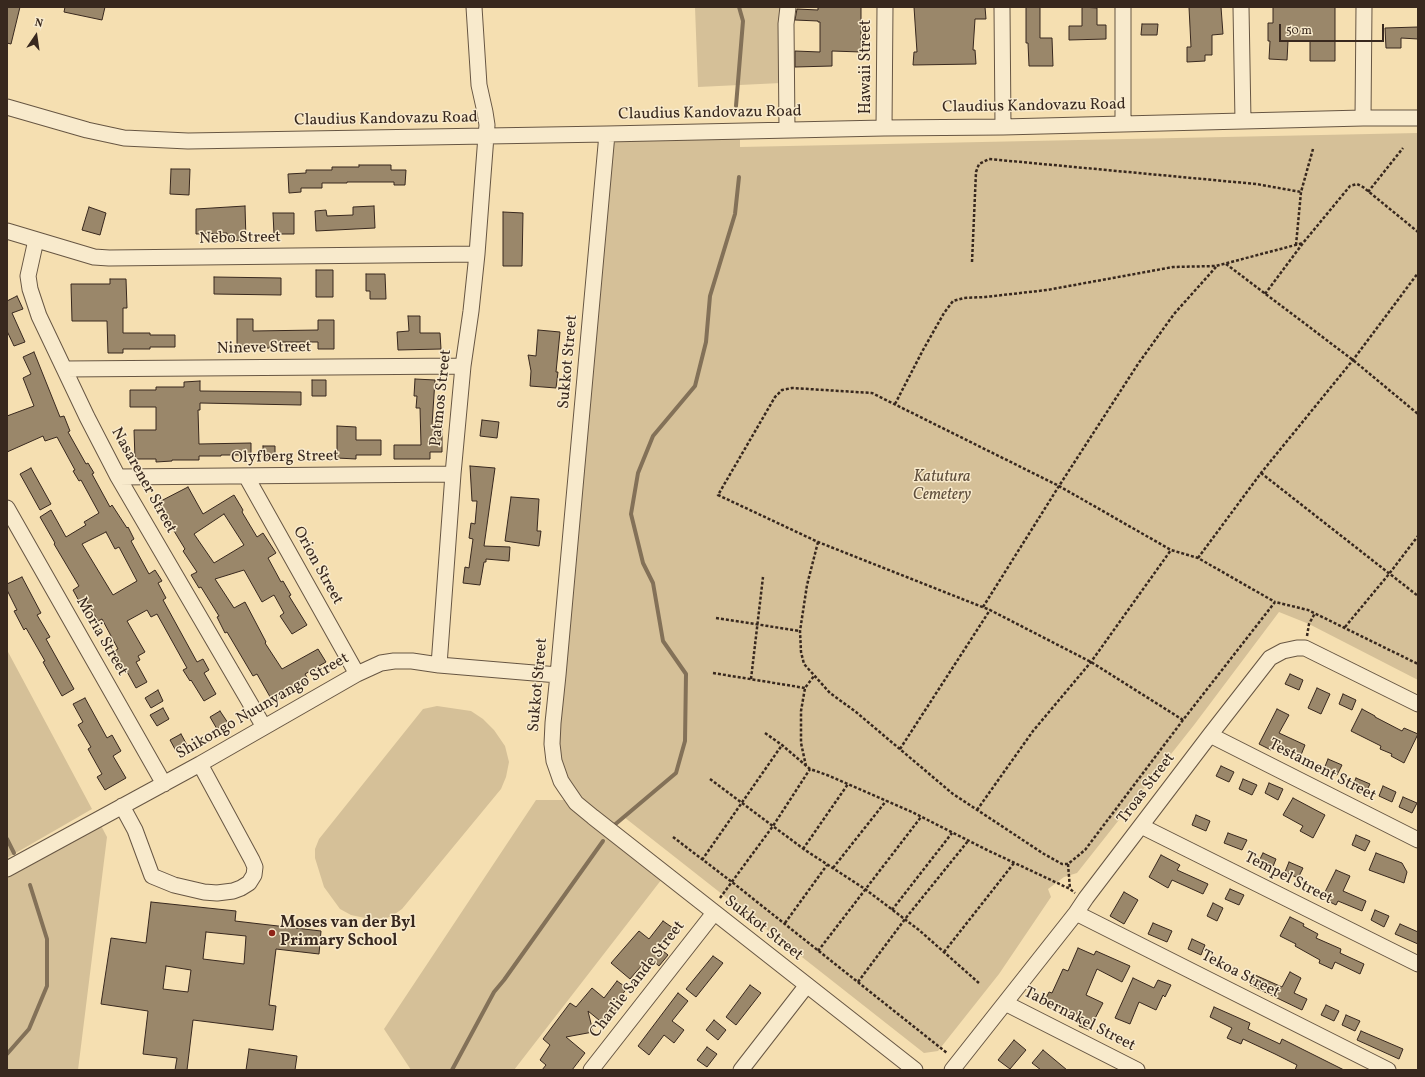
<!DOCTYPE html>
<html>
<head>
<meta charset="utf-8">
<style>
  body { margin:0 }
  #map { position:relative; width:1425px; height:1077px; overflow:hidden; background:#f5dfb1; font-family:Vollkorn,serif }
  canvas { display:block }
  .frame { position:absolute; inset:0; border:8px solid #38281e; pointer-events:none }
  .north { position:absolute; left:16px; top:16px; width:40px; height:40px; -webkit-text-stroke:3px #f8eacc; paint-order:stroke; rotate:13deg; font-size:11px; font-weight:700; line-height:16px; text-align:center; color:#38281e }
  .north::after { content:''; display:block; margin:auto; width:14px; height:18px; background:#38281e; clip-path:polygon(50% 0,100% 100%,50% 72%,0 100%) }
  .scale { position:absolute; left:1279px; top:24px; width:105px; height:18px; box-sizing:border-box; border:2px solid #38281e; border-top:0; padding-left:5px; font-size:12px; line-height:14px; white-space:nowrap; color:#38281e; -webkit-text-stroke:3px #f8eacc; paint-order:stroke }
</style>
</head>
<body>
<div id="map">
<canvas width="1425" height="1077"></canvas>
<div class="frame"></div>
<div class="north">N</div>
<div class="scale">50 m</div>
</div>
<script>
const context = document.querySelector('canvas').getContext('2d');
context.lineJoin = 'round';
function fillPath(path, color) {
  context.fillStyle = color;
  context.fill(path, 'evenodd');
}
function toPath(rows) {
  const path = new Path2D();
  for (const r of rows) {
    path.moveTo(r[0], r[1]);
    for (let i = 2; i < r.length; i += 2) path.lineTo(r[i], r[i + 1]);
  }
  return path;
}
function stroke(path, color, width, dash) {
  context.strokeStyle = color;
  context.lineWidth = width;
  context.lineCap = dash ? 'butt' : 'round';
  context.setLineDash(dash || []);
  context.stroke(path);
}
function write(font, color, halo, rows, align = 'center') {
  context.font = font + ' Vollkorn,serif';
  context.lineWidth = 3;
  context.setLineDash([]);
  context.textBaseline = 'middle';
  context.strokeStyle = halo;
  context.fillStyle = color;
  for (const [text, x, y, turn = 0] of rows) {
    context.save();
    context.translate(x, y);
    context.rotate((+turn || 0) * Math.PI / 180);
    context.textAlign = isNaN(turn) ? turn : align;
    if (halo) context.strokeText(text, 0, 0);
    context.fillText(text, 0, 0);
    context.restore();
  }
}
fillPath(toPath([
  [695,7,781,7,781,83,698,87],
  [740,131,740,147,1418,133,1418,680,1309,624,1279,612,1194,725,1077,873,1064,877,1048,889,1051,897,999,974,938,1051,924,1053,624,817,611,828,665,875,514,1070,411,1070,384,1029,536,800,574,800,554,761,607,134],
  [7,650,92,809,7,858],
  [437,706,471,711,483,719,494,730,505,746,509,762,506,777,501,789,402,909,392,916,379,921,351,915,340,909,324,887,315,858,315,849,319,839,423,709],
  [97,818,107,837,78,1070,7,1070,7,870]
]), '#d5c098');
stroke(toPath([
  [736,106,743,21,739,7],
  [612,827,676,773,685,741,686,674,663,641,653,583,643,563,631,514,638,473,653,436,695,386,706,342,710,296,735,214,739,177],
  [7,839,14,853],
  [7,1054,29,1029,47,986,47,939,30,885],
  [452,1070,494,992,504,980,603,841]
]), '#837158', 4);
const building = toPath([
  [7,7,20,7,11,44,7,43,7,7],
  [65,7,105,7,102,20,64,12,65,7],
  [818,7,861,7,861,52,832,51,832,66,795,67,795,51,820,52,820,22,818,22,818,21,795,20,797,9,818,10,818,7],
  [914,7,985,7,986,19,975,19,973,50,975,50,976,64,913,65,914,52,917,52,914,7],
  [1026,7,1040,7,1040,38,1052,38,1053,66,1029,66,1028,43,1026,43,1026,7],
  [1082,7,1097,8,1097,25,1106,25,1106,39,1069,40,1069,26,1082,26,1082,7],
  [1189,7,1221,7,1223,34,1212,35,1212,55,1205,55,1205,61,1187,62,1187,47,1191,47,1189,7],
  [1273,7,1335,7,1335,61,1310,61,1310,41,1288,41,1287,60,1269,59,1270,41,1268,41,1268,23,1273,23,1273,7],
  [1142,24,1158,24,1157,35,1141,35,1142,24],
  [1418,27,1418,39,1401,38,1401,48,1386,48,1385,28,1418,27],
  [359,165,391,165,391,170,406,170,405,185,394,185,394,182,347,182,347,183,322,183,322,188,301,188,301,192,289,193,288,174,306,173,306,170,332,170,332,167,359,167,359,165],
  [171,169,190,169,189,195,170,194,171,169],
  [245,206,246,240,227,241,227,233,196,234,196,209,245,206],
  [374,206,375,228,316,231,315,211,326,210,327,216,353,215,353,207,374,206],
  [89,207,106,213,100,235,82,230,89,207],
  [503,212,523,213,522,266,503,266,503,212],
  [273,213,294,213,294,234,274,234,273,213],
  [316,270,333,270,333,297,316,297,316,270],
  [366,274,385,274,386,299,370,299,370,291,366,291,366,274],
  [214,277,281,278,281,295,214,294,214,277],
  [110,279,126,279,127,308,123,308,123,333,150,333,150,335,175,335,175,347,150,347,150,349,123,349,123,353,108,353,107,321,72,321,71,284,110,284,110,279],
  [17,296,23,309,12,313,25,342,14,346,7,331,7,301,17,296],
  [408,316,420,316,420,333,440,333,441,349,398,350,397,332,409,331,408,316],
  [237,319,253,319,253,331,318,330,318,320,334,320,334,349,318,349,318,342,279,342,279,348,237,348,237,319],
  [538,330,560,332,556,372,558,372,556,388,530,386,531,371,528,355,536,356,538,330],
  [34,352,60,417,64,416,70,431,68,432,86,464,88,463,94,473,92,474,110,507,112,505,127,528,128,527,134,539,131,541,149,574,155,570,162,581,158,583,166,598,163,600,197,662,203,659,209,670,204,673,216,694,204,701,191,680,190,681,183,670,187,668,157,614,151,617,147,610,127,621,145,652,138,656,140,660,136,662,147,682,136,688,125,668,122,670,113,652,118,649,102,619,98,621,86,600,80,603,73,590,79,586,54,544,55,543,40,517,51,510,66,537,86,525,84,522,99,513,81,480,79,481,73,471,75,470,57,437,45,441,43,436,7,452,7,416,34,406,23,378,31,374,23,357,34,352],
  [106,532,115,549,119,547,137,581,113,595,82,544,106,532],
  [415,379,435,380,432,425,442,425,442,452,430,452,430,459,394,459,394,445,421,445,420,408,416,408,417,396,414,396,415,379],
  [312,380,326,380,326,396,312,396,312,380],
  [200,381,200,391,301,392,301,405,200,403,200,410,198,410,199,444,251,443,251,455,221,455,221,456,199,456,199,460,172,460,172,461,156,462,156,459,135,459,134,430,156,430,156,407,130,407,130,390,156,390,156,387,184,387,184,382,200,381],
  [482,420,499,422,497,438,480,436,482,420],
  [337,426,356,427,356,440,381,440,381,455,356,455,356,459,337,458,337,426],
  [263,446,275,446,275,458,263,458,263,446],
  [470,466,495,468,484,546,510,547,509,561,486,559,486,562,484,562,480,585,463,583,465,567,469,568,473,539,469,538,471,523,475,524,477,501,472,501,470,466],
  [31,468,51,504,40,510,20,474,31,468],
  [188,487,203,514,234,495,243,510,242,512,257,537,263,533,276,553,268,558,281,582,283,581,291,595,289,596,307,625,292,634,280,616,284,613,274,595,262,602,244,570,215,579,234,608,245,602,266,642,265,643,282,669,318,649,326,662,305,674,309,681,273,702,257,674,253,676,227,632,225,633,217,617,219,616,201,587,199,588,191,575,197,572,183,551,185,549,157,503,188,487],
  [224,514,244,545,214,563,194,534,224,514],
  [511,497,539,499,537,531,541,531,539,546,505,541,511,497],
  [22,577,41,613,37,615,50,637,46,639,74,689,62,696,43,662,45,661,26,628,24,630,14,611,17,610,7,590,7,584,22,577],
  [1290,674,1303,680,1299,690,1285,684,1290,674],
  [1317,688,1330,694,1321,714,1308,708,1317,688],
  [158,690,163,701,151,708,145,698,158,690],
  [1343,694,1356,700,1352,710,1339,704,1343,694],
  [85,698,107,738,112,735,121,751,113,756,126,778,105,790,97,777,102,774,88,749,91,747,78,725,83,722,73,704,85,698],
  [163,708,169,719,157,726,150,715,163,708],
  [1277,709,1289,715,1279,733,1305,745,1301,755,1274,743,1271,750,1259,744,1277,709],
  [1362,709,1375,716,1375,717,1402,731,1404,728,1418,734,1404,763,1391,756,1392,754,1380,749,1381,746,1351,731,1362,709],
  [220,711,228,723,217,729,210,717,220,711],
  [181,734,187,745,176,751,170,740,181,734],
  [1328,759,1342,765,1337,775,1324,769,1328,759],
  [1221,766,1234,772,1229,782,1216,776,1221,766],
  [1356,778,1370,784,1365,794,1352,788,1356,778],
  [1243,779,1257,785,1252,795,1239,789,1243,779],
  [1269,783,1283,789,1278,800,1265,793,1269,783],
  [1383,786,1396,792,1392,802,1379,796,1383,786],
  [1403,797,1417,803,1412,813,1399,807,1403,797],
  [1293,798,1325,815,1313,838,1300,831,1303,826,1283,815,1293,798],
  [1196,815,1210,821,1206,831,1192,825,1196,815],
  [1228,833,1247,840,1242,850,1224,843,1228,833],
  [1356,835,1370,841,1365,851,1352,845,1356,835],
  [1263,853,1276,859,1272,869,1258,863,1263,853],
  [1376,853,1402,863,1407,872,1404,883,1369,870,1376,853],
  [1161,855,1180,865,1177,870,1208,884,1203,894,1172,880,1168,888,1149,877,1161,855],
  [1289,862,1303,868,1298,878,1285,872,1289,862],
  [1336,870,1350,876,1343,891,1366,901,1362,911,1338,901,1336,905,1322,898,1336,870],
  [1230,889,1244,895,1239,905,1225,899,1230,889],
  [1124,892,1138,900,1124,924,1110,916,1124,892],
  [151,902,236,911,235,921,321,931,319,954,276,949,269,1005,276,1006,273,1030,193,1020,187,1070,175,1070,177,1058,143,1054,148,1011,101,1004,111,938,146,943,151,902],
  [206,932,246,936,244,964,203,959,206,932],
  [166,966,191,970,188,992,163,989,166,966],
  [1213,903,1223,908,1217,921,1207,916,1213,903],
  [1375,910,1389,916,1384,927,1371,920,1375,910],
  [1290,917,1304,924,1303,926,1318,934,1316,938,1341,949,1340,953,1364,964,1360,974,1335,962,1332,969,1319,963,1320,960,1295,946,1296,944,1280,936,1290,917],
  [663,921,673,928,658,947,668,955,659,966,649,957,630,979,611,963,639,931,649,939,663,921],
  [1153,923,1172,931,1167,942,1148,934,1153,923],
  [1400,924,1418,932,1418,944,1395,934,1400,924],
  [1192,939,1205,945,1201,955,1188,949,1192,939],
  [1078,948,1094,955,1096,951,1130,966,1122,982,1097,969,1086,995,1103,1003,1089,1030,1079,1026,1083,1017,1059,1006,1058,1008,1044,1002,1049,992,1052,993,1063,969,1068,971,1078,948],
  [713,956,723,963,696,997,686,989,713,956],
  [1290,972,1301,978,1294,993,1307,999,1302,1010,1250,985,1255,975,1282,987,1290,972],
  [1133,978,1154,988,1158,980,1171,985,1165,997,1163,995,1156,1010,1139,1002,1130,1024,1115,1018,1133,978],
  [617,981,627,988,614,1006,618,1009,605,1025,588,1011,593,1032,566,1037,585,1053,572,1070,542,1070,546,1065,540,1060,550,1045,543,1039,570,1003,576,1007,592,988,604,998,617,981],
  [750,985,761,993,736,1025,726,1017,750,985],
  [678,993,688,1001,672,1021,684,1030,674,1043,664,1035,649,1055,638,1046,678,993],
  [1326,1005,1339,1011,1334,1021,1321,1015,1326,1005],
  [1214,1007,1250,1023,1248,1029,1280,1044,1282,1039,1344,1070,1295,1070,1297,1065,1275,1054,1243,1039,1241,1044,1227,1038,1232,1028,1210,1017,1214,1007],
  [1346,1015,1360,1021,1355,1031,1342,1025,1346,1015],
  [714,1020,726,1030,718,1040,706,1030,714,1020],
  [1361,1031,1403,1049,1399,1059,1357,1040,1361,1031],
  [1014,1040,1026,1050,1010,1069,998,1060,1014,1040],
  [707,1047,717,1054,707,1067,697,1060,707,1047],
  [249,1049,297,1056,295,1070,246,1070,249,1049],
  [1043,1050,1067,1070,1041,1070,1032,1063,1043,1050]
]);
fillPath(building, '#9a876a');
stroke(building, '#38281e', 1);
const minor = toPath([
  [1002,7,1003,127],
  [1123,7,1123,123],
  [1241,7,1243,121],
  [7,107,87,130,124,138,188,141,607,134,884,128,1003,127,1363,118,1418,118],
  [1363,118,1364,7],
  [884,128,885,7],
  [787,130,786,24,788,7],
  [607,134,558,675,553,723,552,744,554,761,561,781,565,787,576,803,593,817,915,1070],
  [7,231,94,257,109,258,477,254],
  [36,240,28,276,30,289,39,316,87,417,118,477,264,727],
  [65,369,463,366],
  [246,476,357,674],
  [118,477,453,474],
  [7,508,164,784],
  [439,665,453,474,463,366,471,311,477,254,486,136,487,125,485,112,479,85,474,7],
  [1210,735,1418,840],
  [122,806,135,830,152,876,174,885,204,892,217,893,233,891,241,888,249,883,254,875,255,867,252,860,200,764],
  [1141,826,1418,964],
  [7,869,200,764,357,674,381,663,394,661,412,661,439,665,558,675],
  [1076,913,1388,1070],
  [1005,1003,1137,1070],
  [591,1070,714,913],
  [741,1070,807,985],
  [952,1070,1076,913,1086,898,1210,735,1270,658,1283,651,1297,648,1305,648,1418,704]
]);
stroke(minor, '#675643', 17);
stroke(toPath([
  [1368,192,1403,148],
  [1296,245,1301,192,1313,149],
  [972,262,976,172,979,164,989,159,1256,184,1301,192],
  [1226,264,1353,360,1418,414],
  [1265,294,1303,243,1350,186,1357,184,1363,187,1418,232],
  [895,404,923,350,944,313,953,301,964,298,985,297,1047,290,1173,267,1216,266,1303,243],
  [1261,473,1418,596],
  [818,542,807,585,800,631,801,652,804,664,830,693,856,712,953,794,1044,854,1062,864,1068,864,1085,850,1183,720,1275,602,1308,610,1418,664],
  [1198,558,1261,473,1353,360,1418,273],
  [983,607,1059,486,1138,364,1174,314,1216,267],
  [716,618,800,631],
  [1345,627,1389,574,1418,536],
  [1307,636,1309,624,1315,613],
  [713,673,805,688],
  [751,679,763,577],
  [1183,720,1091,662,990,610,818,542,718,495,775,397,782,390,792,388,872,393,1059,486,1171,550,1198,558,1275,602],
  [765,733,782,745,810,769,827,775,912,812,985,849,1070,889,1075,893],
  [900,749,990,610],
  [806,766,801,743,801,711,805,688,814,676],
  [710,779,805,850,865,889,919,930,980,984],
  [977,810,1033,731,1091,662,1171,550],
  [673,837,732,882,947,1053],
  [803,849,848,784],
  [702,860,782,745],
  [1068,864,1070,889],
  [833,868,886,801],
  [720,898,773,826,810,769],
  [892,910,952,833],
  [785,923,827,865],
  [818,951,921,817],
  [944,952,1014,863],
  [858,982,905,919,968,841]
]), '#38281e', 2.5, [3, 2]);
stroke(minor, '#f8eacc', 15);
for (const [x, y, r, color] of [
  [272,933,4,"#8f2418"]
]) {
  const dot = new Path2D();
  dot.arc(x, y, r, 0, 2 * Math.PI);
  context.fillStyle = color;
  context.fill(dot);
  stroke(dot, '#f8eacc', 1.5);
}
write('16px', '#38281e', '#f8eacc', [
  ["Hawaii Street",867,67,-90],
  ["Claudius Kandovazu Road",1034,107,-1],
  ["Claudius Kandovazu Road",710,114,-1],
  ["Claudius Kandovazu Road",386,120,-1],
  ["Nebo Street",240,239,-1],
  ["Nineve Street",264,349,-1],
  ["Sukkot Street",569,362,-85],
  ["Patmos Street",442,398,-84],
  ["Olyfberg Street",285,458,-1],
  ["Nasarener Street",143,481,61],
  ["Orion Street",317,566,61],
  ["Moria Street",101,637,60],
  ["Sukkot Street",539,685,-85],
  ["Shikongo Nuunyango Street",263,707,-30],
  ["Testament Street",1322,771,27],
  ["Troas Street",1147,789,-53],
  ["Tempel Street",1288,879,27],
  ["Sukkot Street",763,929,38],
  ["Tekoa Street",1240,975,27],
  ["Charlie Sande Street",638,980,-52],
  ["Tabernakel Street",1079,1020,27]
]);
write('italic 16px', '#5f4e3c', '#f8eacc', [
  ["Katutura",942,478],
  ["Cemetery",942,496]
]);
write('bold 16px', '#38281e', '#f8eacc', [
  ["Moses van der Byl",280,924],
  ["Primary School",280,942]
], 'left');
</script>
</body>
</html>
